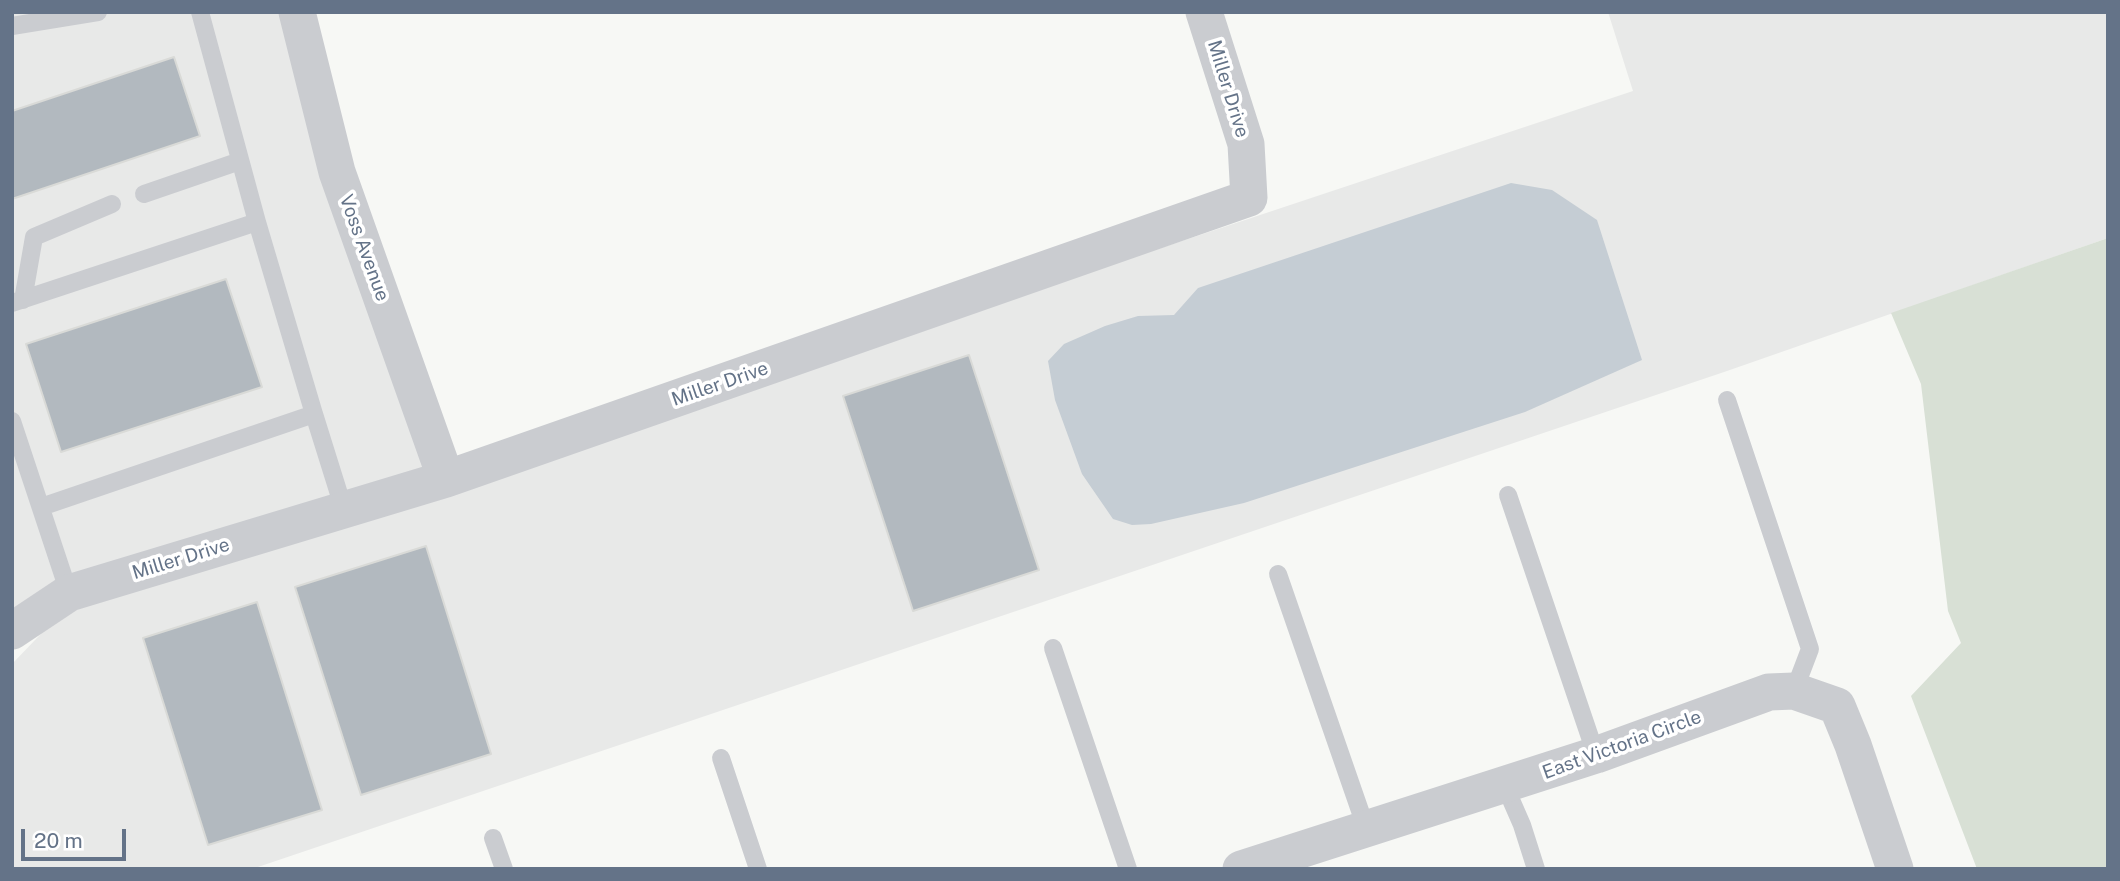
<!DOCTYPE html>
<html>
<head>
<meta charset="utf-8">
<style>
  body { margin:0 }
  #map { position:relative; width:2120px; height:881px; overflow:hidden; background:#f7f8f5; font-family:"Public Sans",sans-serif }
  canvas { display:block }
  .frame { position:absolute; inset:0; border:14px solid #647388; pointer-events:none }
  .scale { position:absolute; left:21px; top:829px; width:105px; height:32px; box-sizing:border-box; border:4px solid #647388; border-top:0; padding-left:9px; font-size:21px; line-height:24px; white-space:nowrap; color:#647388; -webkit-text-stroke:5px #fff; paint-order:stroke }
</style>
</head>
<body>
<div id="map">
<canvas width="2120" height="881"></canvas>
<div class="frame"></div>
<div class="scale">20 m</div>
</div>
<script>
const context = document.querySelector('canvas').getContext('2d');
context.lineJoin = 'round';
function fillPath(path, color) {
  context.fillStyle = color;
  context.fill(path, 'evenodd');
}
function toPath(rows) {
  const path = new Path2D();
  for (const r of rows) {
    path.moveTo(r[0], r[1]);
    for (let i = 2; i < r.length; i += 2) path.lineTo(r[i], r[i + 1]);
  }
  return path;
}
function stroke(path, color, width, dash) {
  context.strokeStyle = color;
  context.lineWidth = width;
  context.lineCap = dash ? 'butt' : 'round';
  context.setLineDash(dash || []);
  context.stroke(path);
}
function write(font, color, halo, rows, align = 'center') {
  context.font = font + ' "Public Sans",sans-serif';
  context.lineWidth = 7;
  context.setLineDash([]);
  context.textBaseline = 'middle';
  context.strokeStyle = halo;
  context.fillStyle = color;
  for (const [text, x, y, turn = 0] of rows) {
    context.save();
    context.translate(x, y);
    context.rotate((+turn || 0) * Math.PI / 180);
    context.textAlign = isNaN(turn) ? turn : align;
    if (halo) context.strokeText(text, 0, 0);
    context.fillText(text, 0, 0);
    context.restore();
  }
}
fillPath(toPath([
  [12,12,302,12,430,474,12,617],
  [1608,12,2108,12,2108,238,1727,371,252,869,12,869,12,664,60,614,1633,91]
]), '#e8e9e8');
fillPath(toPath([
  [2108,238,2108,869,1977,869,1911,696,1961,643,1948,611,1921,384,1891,313]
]), '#d8e0d5');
fillPath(toPath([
  [1511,183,1552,190,1597,220,1642,360,1525,412,1244,503,1151,524,1132,525,1113,519,1082,474,1055,400,1048,361,1064,344,1105,326,1138,316,1174,315,1198,288]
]), '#c5cdd4');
const building = toPath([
  [174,57,200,136,12,199,12,111,174,57],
  [226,279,262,387,61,452,26,344,226,279],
  [969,355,1039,570,913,611,843,396,969,355],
  [426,546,491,754,361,795,295,587,426,546],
  [257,602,322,810,208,845,143,638,257,602]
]);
fillPath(building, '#b2b9bf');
stroke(building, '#d9dad7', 2);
stroke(toPath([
  [200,12,257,222],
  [12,26,98,12],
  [144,194,240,161],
  [23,300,34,237,112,204],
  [12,303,257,222,314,414],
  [1727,400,1810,649,1794,691],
  [12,421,69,593],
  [1508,495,1596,755],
  [41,507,314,414,344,510],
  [1278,574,1366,828],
  [1053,648,1128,869],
  [721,758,758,869],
  [1505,786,1522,825,1536,869],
  [493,838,504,869]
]), '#caccd0', 18);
stroke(toPath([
  [297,12,337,172,446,479],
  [12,631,69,593,446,479,1249,198,1246,144,1204,12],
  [1241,869,1596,755,1769,692,1794,691,1837,706,1853,745,1895,869]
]), '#caccd0', 37);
write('19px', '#647388', '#fff', [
  ["Miller Drive",1228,89,73],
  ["Voss Avenue",364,248,70],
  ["Miller Drive",720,384,-19],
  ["Miller Drive",181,559,-17],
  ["East Victoria Circle",1622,745,-20]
]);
</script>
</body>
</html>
